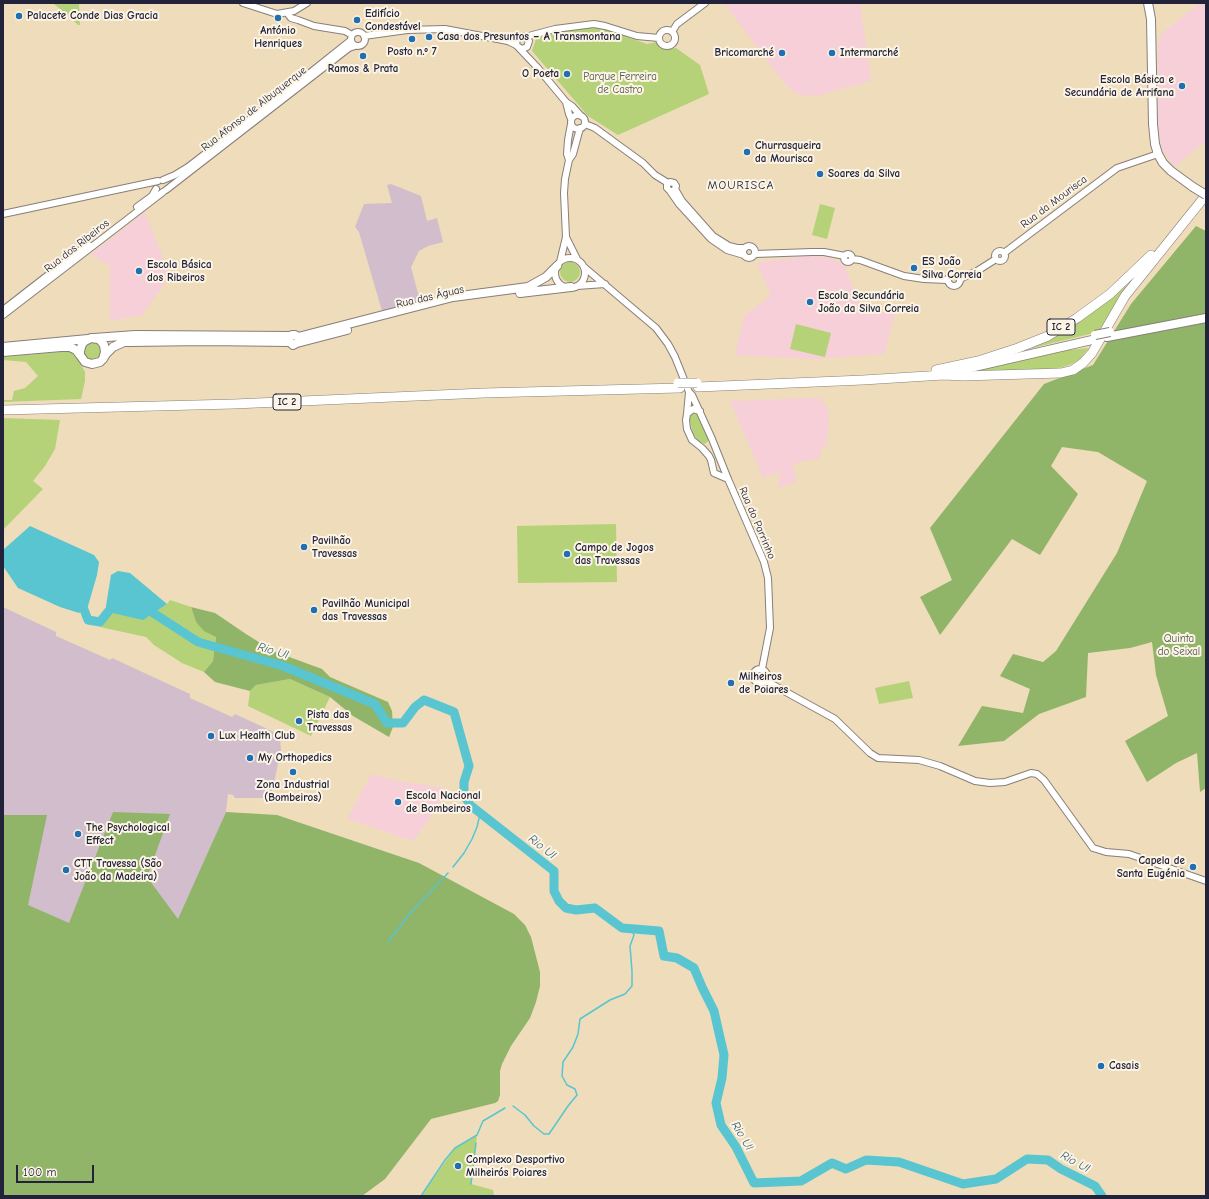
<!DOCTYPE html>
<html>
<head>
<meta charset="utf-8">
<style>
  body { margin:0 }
  #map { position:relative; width:1209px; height:1199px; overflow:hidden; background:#eedcba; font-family:"Comic Neue",sans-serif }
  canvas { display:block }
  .frame { position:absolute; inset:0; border:4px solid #22223b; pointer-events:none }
  .scale { position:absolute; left:16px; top:1165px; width:78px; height:18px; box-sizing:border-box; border:2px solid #22223b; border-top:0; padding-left:5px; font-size:12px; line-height:14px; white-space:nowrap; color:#22223b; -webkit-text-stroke:3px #fcf5e5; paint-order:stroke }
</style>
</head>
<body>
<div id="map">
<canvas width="1209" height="1199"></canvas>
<div class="frame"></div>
<div class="scale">100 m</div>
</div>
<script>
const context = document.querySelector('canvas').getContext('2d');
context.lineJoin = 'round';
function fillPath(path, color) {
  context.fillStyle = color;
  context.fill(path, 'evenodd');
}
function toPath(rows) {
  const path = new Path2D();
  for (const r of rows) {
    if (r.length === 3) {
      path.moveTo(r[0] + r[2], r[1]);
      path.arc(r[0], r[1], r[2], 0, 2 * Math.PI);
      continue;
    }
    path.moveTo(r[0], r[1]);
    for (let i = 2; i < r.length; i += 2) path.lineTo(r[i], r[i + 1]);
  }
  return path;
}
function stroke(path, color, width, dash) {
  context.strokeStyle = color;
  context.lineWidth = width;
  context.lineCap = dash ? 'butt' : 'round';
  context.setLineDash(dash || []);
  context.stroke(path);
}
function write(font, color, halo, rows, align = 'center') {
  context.font = font + ' "Comic Neue",sans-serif';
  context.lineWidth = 4;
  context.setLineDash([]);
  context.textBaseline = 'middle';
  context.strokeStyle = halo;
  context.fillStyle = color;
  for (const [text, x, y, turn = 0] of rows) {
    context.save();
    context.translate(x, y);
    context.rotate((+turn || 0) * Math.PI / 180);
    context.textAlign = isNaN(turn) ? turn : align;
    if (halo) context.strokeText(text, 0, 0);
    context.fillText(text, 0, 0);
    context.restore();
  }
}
fillPath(toPath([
  [724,3,860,3,871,81,816,96,800,95,794,92,783,82],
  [1200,3,1206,3,1206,141,1174,167,1162,149,1157,125,1158,46,1161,34],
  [145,212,170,276,142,315,110,321,110,266,91,254],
  [804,256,829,257,844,265,861,308,895,314,884,354,815,359,735,355,744,316,771,295,757,263],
  [808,398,820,398,828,409,829,416,827,446,822,447,820,458,793,464,797,482,777,488,781,472,763,478,730,401],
  [372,774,398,781,445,788,437,808,415,839,411,840,347,819]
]), '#f6cfd9');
fillPath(toPath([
  [391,184,421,196,427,221,437,218,443,242,428,246,419,251,411,267,420,301,382,311,359,232,355,227,364,204,392,203,387,185],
  [3,607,56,632,56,636,110,660,112,658,190,694,190,698,232,717,235,714,274,732,280,739,281,750,272,792,265,798,235,798,233,795,228,794,226,812,179,919,3,944]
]), '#d1bdcb');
fillPath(toPath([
  [53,3,79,3,80,25,78,25],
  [594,27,607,30,647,44,657,42,664,49,676,48,700,65,709,94,618,135,588,116,532,51,536,39,549,33],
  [820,204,835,208,827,239,812,235],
  [570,272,10],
  [1139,276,1102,331,1032,348,1032,347,1103,304],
  [796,324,831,333,825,357,790,349],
  [93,351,9],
  [1089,348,1079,360,1072,364,1056,369,975,371,1069,350],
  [70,351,75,354,85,372,85,381,81,399,3,402,3,400,12,400,14,391,25,388,38,376,26,362,3,360,3,357],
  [695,412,699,415,709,440,705,444,698,441,693,433,689,418,690,415],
  [3,418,60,420,55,449,45,466,33,481,43,489,3,530],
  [616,524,617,582,518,583,517,526],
  [170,600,191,607,196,622,216,636,213,661,204,672,182,663,154,645,146,637,100,627,109,612,143,619,167,604],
  [290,679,330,697,311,736,248,706,250,691,256,685],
  [909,681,913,698,879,704,875,688],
  [477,1135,471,1184,493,1190,494,1196,421,1196,455,1148]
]), '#b5d278');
fillPath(toPath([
  [1196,226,1206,231,1206,788,1200,792,1197,753,1176,763,1147,782,1125,741,1168,716,1156,675,1152,642,1130,648,1088,653,1086,697,1039,714,1004,741,958,746,982,706,1023,713,1030,689,1000,676,1013,654,1043,662,1056,651,1117,553,1147,481,1098,452,1062,447,1051,466,1078,494,1040,555,1012,539,940,635,920,597,952,580,930,528,1044,384,1093,365,1131,304],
  [191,607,215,613,246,634,273,651,322,669,330,677,388,702,392,711,393,727,389,737,353,716,330,697,290,679,256,685,250,691,215,682,204,672,213,661,216,637,204,631,196,622],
  [113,812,170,814,147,877,178,919,226,812,277,815,419,863,514,914,525,925,531,937,540,972,540,986,536,1002,530,1018,511,1046,502,1064,500,1071,500,1095,498,1101,495,1103,431,1119,385,1179,362,1196,3,1196,3,815,47,815,28,905,69,923]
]), '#90b468');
fillPath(toPath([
  [30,526,94,555,99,562,97,575,88,606,79,613,60,607,18,588,3,566,3,550],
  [118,571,130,573,167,604,143,620,108,612,106,606,111,575]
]), '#58c5d0');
stroke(toPath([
  [453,867,464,853,472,839,477,827,480,814],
  [388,942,412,911,448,873],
  [513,1106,525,1115,534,1126,544,1134,549,1134,568,1106,577,1095,575,1089,567,1085,562,1076,563,1062,573,1047,578,1034,580,1019,610,1000,625,994,632,986,632,971,630,946,634,935,631,929],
  [471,1184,476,1143],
  [421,1196,445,1160,455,1148,477,1135,483,1121,505,1108]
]), '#58c5d0', 1.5);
stroke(toPath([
  [80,599,88,620,100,622,111,608,117,605],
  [144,607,198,642,283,666,375,704,387,723,403,723,415,707,424,700,454,712,469,766,464,782,464,795,470,805,554,871,554,891,559,901,566,908,576,910,595,908,622,928,659,931,664,956,677,958,694,968,702,987,714,1011,724,1055,722,1078,716,1103,721,1125,736,1147,754,1183,801,1181,832,1163,846,1169,866,1160,899,1162,963,1184,996,1179,1027,1159,1048,1160,1061,1169,1095,1186,1102,1196]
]), '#58c5d0', 9);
const minor = toPath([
  [243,3,277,14,294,11,307,3],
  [287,13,291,18,298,20,314,26,345,31,352,35],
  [667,38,8],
  [358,39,7],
  [672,32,677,24,705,3],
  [364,36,407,30,445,29,508,41,516,45],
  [525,37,555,29,594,24,605,26,637,36,659,38],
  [508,41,521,36,525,37,529,41,527,47,522,49,517,46,516,43,518,38],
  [519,48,537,67,566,102,572,106,581,116],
  [566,102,569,114,571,119],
  [578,122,7],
  [585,124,595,128,643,163,655,175,668,183],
  [569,160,567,154,568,140,571,124],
  [163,180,175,175,188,167,311,72,351,40],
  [675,189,673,191,670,191,667,188,667,185,670,182,674,183,676,186,675,189,682,201,713,236,729,246,737,248,745,248],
  [166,190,349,48,355,46],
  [670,191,679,204,711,239,727,250,744,255],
  [137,207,152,196,156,189],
  [3,214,158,181],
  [566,237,577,259],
  [749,252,6],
  [1000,256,5],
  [1004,253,1117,168,1158,154],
  [755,254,812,252,824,252,845,256],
  [848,258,4],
  [570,273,15],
  [852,259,860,260,904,276,924,279,947,280],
  [560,262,566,237,564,193,565,179,569,160,573,154,580,128],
  [584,267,656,328,668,344,675,357,689,392,692,395,712,439,728,479,764,562,768,578,770,628,762,669],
  [954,280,6],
  [960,279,977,271,996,259],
  [577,286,605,284],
  [3,310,88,244],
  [3,315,163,192],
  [700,411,693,409,687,414,686,420,687,429,692,440,702,448,709,456,711,460,714,473,728,479],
  [687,414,689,392],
  [760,676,7],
  [766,681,835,719,870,753,878,758,919,760,940,766,975,781,990,783,1005,782,1031,773,1037,774,1044,780,1093,848,1106,852,1129,854,1206,881]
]);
const major = toPath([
  [1148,3,1151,19,1153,124,1155,144,1158,154,1163,163,1171,171,1193,187],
  [520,293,571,287],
  [298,337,299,341,297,343,293,345,290,342,289,338,292,335,295,335,298,337,453,297,528,287,546,277,557,266],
  [1107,337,1206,318],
  [94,338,135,335,290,336],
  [297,343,347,330],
  [3,347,88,339],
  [3,352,61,347,70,347,76,350,80,355],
  [103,359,105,352,104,345,101,341,98,339,91,338,85,341,82,344,80,351,80,355,85,362,92,364,100,362,103,359,106,354,113,347,124,342,129,342,204,341,290,342],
  [948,373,1092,340]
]);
const highway = toPath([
  [936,370,978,361,1018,348,1048,336,1077,318,1110,294,1151,255],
  [698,387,863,380,944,375,963,376,1061,373,1073,370,1083,363,1092,353,1125,296,1206,195],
  [3,410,234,404,484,393,680,388]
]);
stroke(minor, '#887f7a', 8);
stroke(major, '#887f7a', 10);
stroke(highway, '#887f7a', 10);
stroke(minor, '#fff', 6);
stroke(major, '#fff', 8);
stroke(highway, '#fff', 9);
const majorBridge = toPath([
  [1193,187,1206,195],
  [1095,335,1110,332]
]);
const highwayBridge = toPath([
  [678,383,697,383]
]);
stroke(majorBridge, '#887f7a', 10, []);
stroke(highwayBridge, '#887f7a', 10, []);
stroke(majorBridge, '#fff', 8);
stroke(highwayBridge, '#fff', 9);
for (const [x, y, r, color] of [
  [19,16,4,"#1f6fb2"],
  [278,18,4,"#1f6fb2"],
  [357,20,4,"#1f6fb2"],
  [429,37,4,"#1f6fb2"],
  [412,39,4,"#1f6fb2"],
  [782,53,4,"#1f6fb2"],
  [832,53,4,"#1f6fb2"],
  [363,56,4,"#1f6fb2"],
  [567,74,4,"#1f6fb2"],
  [1182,86,4,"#1f6fb2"],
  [747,152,4,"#1f6fb2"],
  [820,174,4,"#1f6fb2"],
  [914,268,4,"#1f6fb2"],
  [139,271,4,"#1f6fb2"],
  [810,302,4,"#1f6fb2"],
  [304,547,4,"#1f6fb2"],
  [567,554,4,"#1f6fb2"],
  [314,610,4,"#1f6fb2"],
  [731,683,4,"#1f6fb2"],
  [299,721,4,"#1f6fb2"],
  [211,736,4,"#1f6fb2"],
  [250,758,4,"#1f6fb2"],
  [293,772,4,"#1f6fb2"],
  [398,802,4,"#1f6fb2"],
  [78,834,4,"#1f6fb2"],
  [1193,867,4,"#1f6fb2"],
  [66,870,4,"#1f6fb2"],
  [1101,1066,4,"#1f6fb2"],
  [458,1166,4,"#1f6fb2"]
]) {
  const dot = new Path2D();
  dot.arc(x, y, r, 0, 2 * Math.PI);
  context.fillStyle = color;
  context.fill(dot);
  stroke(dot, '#fcf5e5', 1.5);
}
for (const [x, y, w] of [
  [1061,327,28],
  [287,402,28]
]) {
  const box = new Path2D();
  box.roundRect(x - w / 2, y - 8, w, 16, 3);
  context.fillStyle = '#fcf5e5';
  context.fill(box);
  stroke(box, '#22223b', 1);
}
write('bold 10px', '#22223b', null, [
  ["IC 2",1061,327],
  ["IC 2",287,402]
]);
write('bold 11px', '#22223b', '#fcf5e5', [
  ["Edifício",365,14],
  ["Condestável",365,27],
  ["Palacete Conde Dias Gracia",27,16],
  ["António",278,31,"center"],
  ["Henriques",278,44,"center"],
  ["Casa dos Presuntos – A Transmontana",437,37],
  ["Posto n.º 7",412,52,"center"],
  ["Bricomarché",774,53,"right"],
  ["Intermarché",840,53],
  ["Ramos & Prata",363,69,"center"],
  ["O Poeta",559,74,"right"],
  ["Escola Básica e",1174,80,"right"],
  ["Secundária de Arrifana",1174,93,"right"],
  ["Churrasqueira",755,146],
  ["da Mourisca",755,159],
  ["Soares da Silva",828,174],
  ["ES João",922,262],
  ["Silva Correia",922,275],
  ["Escola Básica",147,265],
  ["dos Ribeiros",147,278],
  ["Escola Secundária",818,296],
  ["João da Silva Correia",818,309],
  ["Pavilhão",312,541],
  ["Travessas",312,554],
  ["Campo de Jogos",575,548],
  ["das Travessas",575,561],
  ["Pavilhão Municipal",322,604],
  ["das Travessas",322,617],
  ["Milheiros",739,677],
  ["de Poiares",739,690],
  ["Pista das",307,715],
  ["Travessas",307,728],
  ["Lux Health Club",219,736],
  ["My Orthopedics",258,758],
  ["Zona Industrial",293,785,"center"],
  ["(Bombeiros)",293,798,"center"],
  ["Escola Nacional",406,796],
  ["de Bombeiros",406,809],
  ["The Psychological",86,828],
  ["Effect",86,841],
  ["Capela de",1185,861,"right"],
  ["Santa Eugénia",1185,874,"right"],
  ["CTT Travessa (São",74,864],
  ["João da Madeira)",74,877],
  ["Casais",1109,1066],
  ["Complexo Desportivo",466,1160],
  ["Milheirós Poiares",466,1173]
], 'left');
write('11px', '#4e574d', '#fcf5e5', [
  ["Parque Ferreira",620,77],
  ["de Castro",620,90],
  ["Quinta",1179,639],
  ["do Seixal",1179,652]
]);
write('11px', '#22223b', '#fcf5e5', [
  ["Rua Afonso de Albuquerque",254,109,-38],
  ["Rua da Mourisca",1054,202,-37],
  ["Rua dos Ribeiros",77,246,-38],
  ["Rua das Águas",430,297,-13],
  ["Rua do Parrinho",757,523,67]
]);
context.letterSpacing = '1px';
write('12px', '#22223b', '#fcf5e5', [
  ["MOURISCA",741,186]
]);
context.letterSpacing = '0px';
write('italic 12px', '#355b6f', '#fcf5e5', [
  ["Rio Ul",273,651,17],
  ["Rio Ul",542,847,38],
  ["Rio Ul",742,1136,59],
  ["Rio Ul",1075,1162,29]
]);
</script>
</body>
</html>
